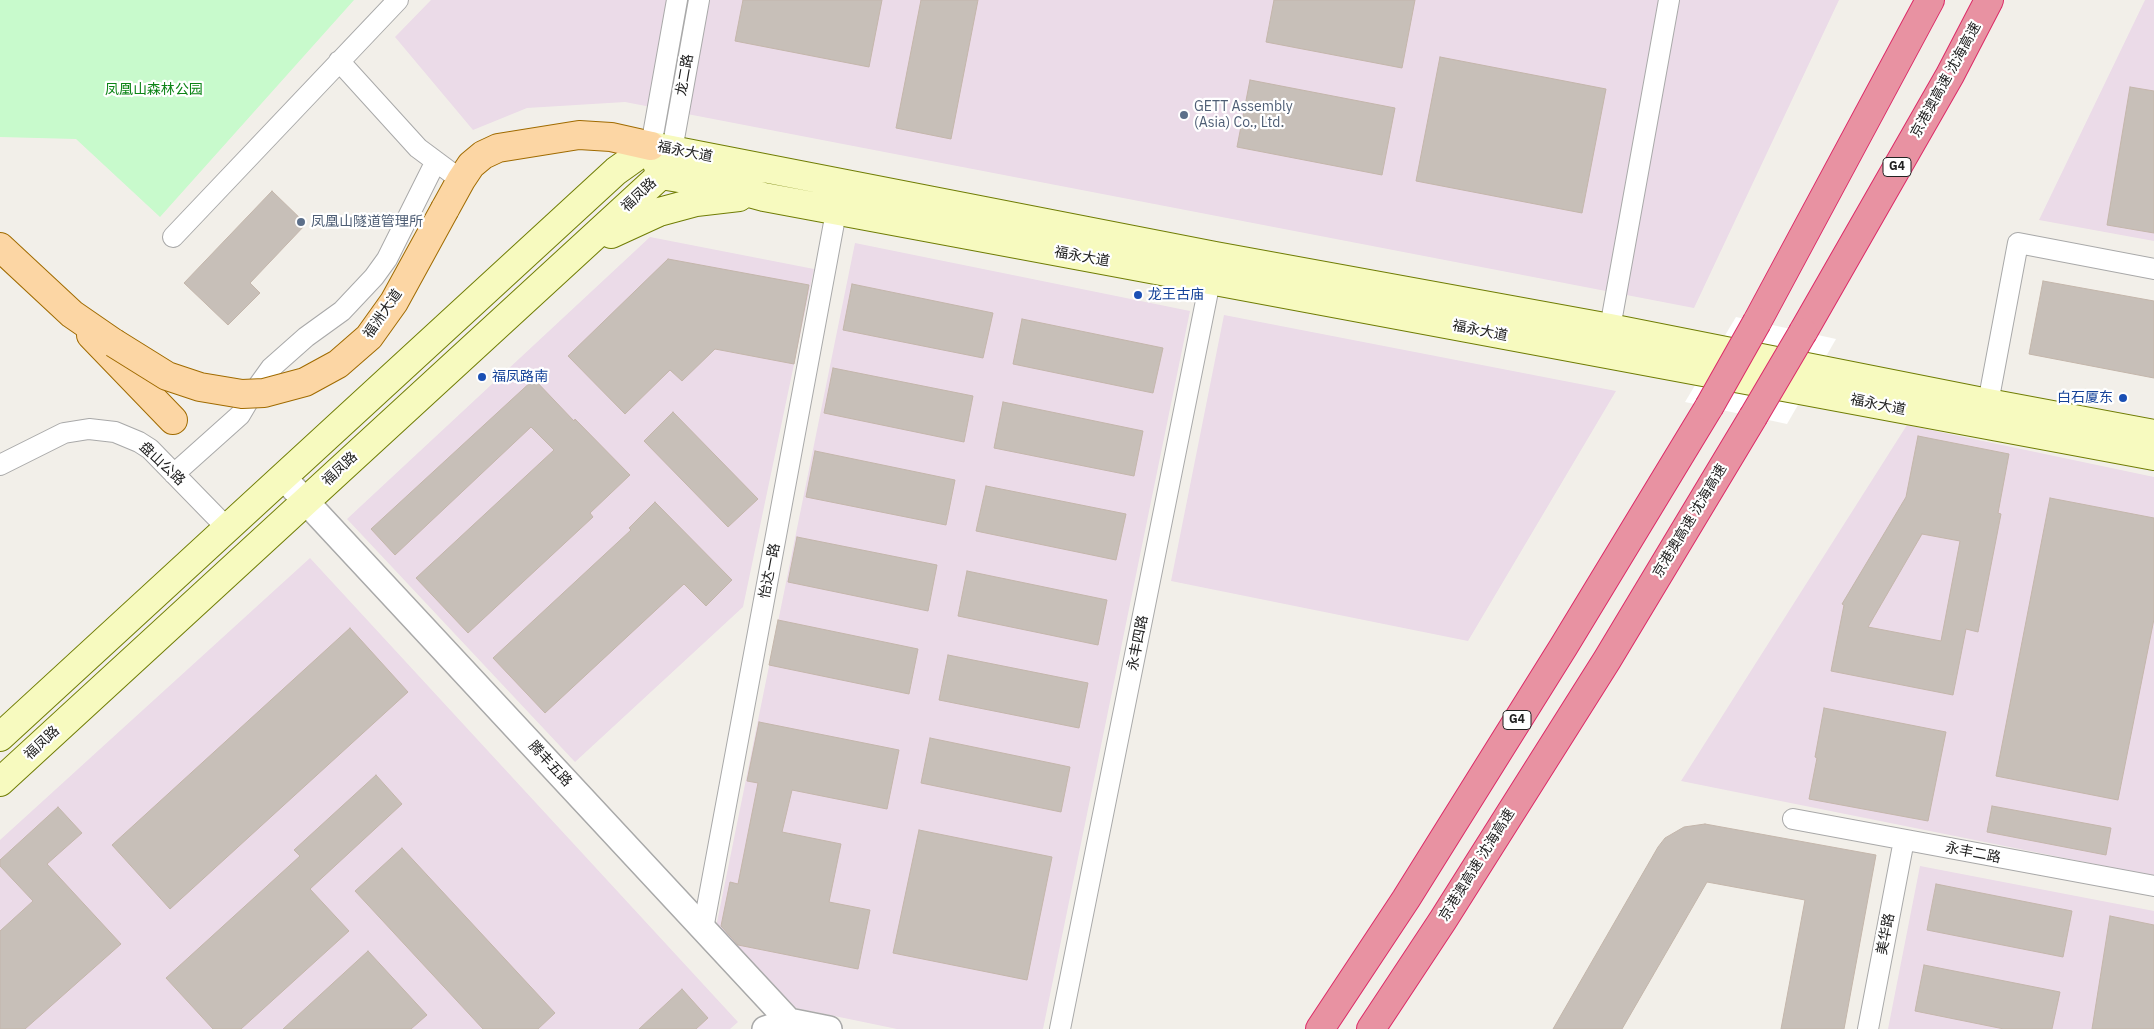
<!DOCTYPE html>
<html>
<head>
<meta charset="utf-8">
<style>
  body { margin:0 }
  canvas { display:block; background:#f2efe9 }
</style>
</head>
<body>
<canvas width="2154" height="1029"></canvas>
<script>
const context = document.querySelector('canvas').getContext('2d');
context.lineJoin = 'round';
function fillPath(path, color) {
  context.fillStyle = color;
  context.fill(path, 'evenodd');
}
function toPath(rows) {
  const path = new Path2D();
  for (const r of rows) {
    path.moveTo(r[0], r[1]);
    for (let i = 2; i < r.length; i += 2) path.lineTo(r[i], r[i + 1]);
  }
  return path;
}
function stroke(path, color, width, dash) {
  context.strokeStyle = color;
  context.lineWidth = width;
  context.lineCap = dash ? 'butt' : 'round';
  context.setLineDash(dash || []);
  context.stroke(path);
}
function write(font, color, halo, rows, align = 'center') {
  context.font = font + ' "IBM Plex Sans","Noto Sans SC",sans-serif';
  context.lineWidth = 4.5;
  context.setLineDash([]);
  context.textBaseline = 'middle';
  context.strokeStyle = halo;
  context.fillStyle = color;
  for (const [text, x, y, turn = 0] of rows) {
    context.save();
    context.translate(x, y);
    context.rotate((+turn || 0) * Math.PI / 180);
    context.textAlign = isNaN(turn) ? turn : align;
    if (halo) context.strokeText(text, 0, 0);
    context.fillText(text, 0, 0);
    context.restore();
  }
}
fillPath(toPath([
  [431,0,1839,0,1694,308,625,102,527,108,473,130,395,37],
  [2145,0,2154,0,2154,241,2039,220],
  [650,237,814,269,743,607,575,762,347,519],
  [855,243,1190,311,1043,1029,897,1029,796,1008,716,927],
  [1224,315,1616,391,1468,641,1171,581],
  [1907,425,2154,477,2154,876,1681,781],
  [310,558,738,1022,730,1029,0,1029,0,840],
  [1920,866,2154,911,2154,1029,1888,1029]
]), '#ebdbe8');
fillPath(toPath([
  [0,0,354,0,160,217,76,139,0,137]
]), '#c8facc');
fillPath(toPath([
  [1736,317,1836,339,1787,424,1685,402]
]), '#fff');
const building = toPath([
  [743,0,882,0,869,67,735,41,743,0],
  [921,0,978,0,951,139,896,128,921,0],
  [1274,0,1415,0,1402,68,1266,42,1274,0],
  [1440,57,1606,89,1582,213,1416,181,1440,57],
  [1250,80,1395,108,1382,175,1237,147,1250,80],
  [2130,87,2154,91,2154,233,2107,225,2130,87],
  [272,191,306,224,250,283,260,293,228,325,184,283,272,191],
  [668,259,809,285,794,364,715,349,682,381,670,370,625,414,568,356,668,259],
  [2043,281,2154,301,2154,378,2029,354,2043,281],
  [852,284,993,313,983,358,843,330,852,284],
  [1022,319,1163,348,1153,393,1013,364,1022,319],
  [833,368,973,396,964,442,824,413,833,368],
  [534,379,574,421,575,419,630,475,590,513,593,517,468,633,416,578,554,450,531,427,395,555,371,529,534,379],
  [1003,402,1143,431,1134,476,994,448,1003,402],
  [673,412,758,499,728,527,644,441,673,412],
  [1918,436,2009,454,1998,513,2001,514,1978,632,1966,629,1953,695,1831,671,1844,605,1842,604,1906,497,1918,436],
  [1922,534,1960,541,1941,641,1868,627,1922,534],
  [815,451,955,480,946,525,806,497,815,451],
  [986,486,1126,514,1116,560,976,531,986,486],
  [2050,498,2154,518,2154,619,2118,800,1996,776,2050,498],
  [655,502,732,580,706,606,684,584,545,713,493,658,631,530,629,528,655,502],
  [797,537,937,565,928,611,788,582,797,537],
  [967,571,1107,600,1098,645,958,616,967,571],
  [778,620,918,649,909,694,769,665,778,620],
  [350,628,408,692,170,909,112,845,350,628],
  [948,655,1088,683,1079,728,939,700,948,655],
  [1824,708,1946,732,1928,821,1809,799,1817,758,1815,757,1824,708],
  [759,722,899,750,887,809,792,790,782,832,841,844,829,902,870,910,858,969,738,945,721,926,730,882,738,884,758,783,747,781,759,722],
  [930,738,1070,767,1061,812,921,783,930,738],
  [376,775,402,804,310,889,349,931,241,1029,213,1029,166,978,300,856,294,850,376,775],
  [1992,806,2111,828,2106,855,1987,832,1992,806],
  [58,807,82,833,47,864,121,944,25,1029,0,1029,0,931,33,901,0,866,0,860,58,807],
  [1705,824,1876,855,1844,1029,1781,1029,1805,900,1707,882,1622,1029,1553,1029,1658,847,1665,838,1684,827,1705,824],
  [919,830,1052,857,1027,980,893,953,919,830],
  [402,848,555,1013,538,1029,483,1029,355,891,402,848],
  [1936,884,2072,911,2063,957,1927,930,1936,884],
  [2110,916,2154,925,2154,1029,2092,1029,2110,916],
  [368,951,427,1015,411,1029,283,1029,368,951],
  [1924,965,2060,992,2052,1029,2004,1029,1915,1011,1924,965],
  [682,989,708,1018,696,1029,639,1029,682,989]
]);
fillPath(building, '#c7bfb8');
stroke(building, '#c4b6ab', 1);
const minor = toPath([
  [339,61,418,148,461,180],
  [651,146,677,0],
  [672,150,699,0],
  [173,237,398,0],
  [1610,328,1669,0],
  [1988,403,2018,243,2154,269],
  [0,465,64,433,89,429,115,432,139,442,150,449,227,528],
  [174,474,240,415,253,393,271,368,306,337,342,311,374,277,387,259,435,163],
  [1793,819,2154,886],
  [703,929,836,212],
  [1060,1029,1213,266],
  [1868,1029,1904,840]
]);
const tertiary = toPath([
  [283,477,789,1021,829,1029],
  [765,1029,789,1021]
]);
const secondary = toPath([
  [651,146,661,175,720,185,764,197,2154,456],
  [651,146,1215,256,1610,328,1988,403,2154,434],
  [611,234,659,212,696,202,739,197],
  [0,737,616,171,651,146],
  [0,782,661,175,668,158]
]);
const primary = toPath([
  [445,209,461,180,471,165,483,155,498,148,579,135,611,137,651,146],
  [0,247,72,314,114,343],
  [91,335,173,420]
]);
const motorway = toPath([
  [1757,322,1930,0],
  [1803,332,1950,75,1989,0],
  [1320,1029,1406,899,1564,646,1709,407],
  [1371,1029,1443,920,1607,660,1753,417]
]);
stroke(minor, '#a9a9a9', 22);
stroke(tertiary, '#a9a9a9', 28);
stroke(secondary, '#707d05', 30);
stroke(primary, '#a06b00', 30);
stroke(motorway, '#dc2a67', 30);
stroke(minor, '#fff', 20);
stroke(tertiary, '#fff', 25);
stroke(secondary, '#f7fabf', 28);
stroke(primary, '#fcd6a4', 28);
stroke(motorway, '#e892a2', 28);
const primaryBridge = toPath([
  [114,343,167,376,200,387,242,394,264,393,305,382,338,364,369,337,394,302,445,209]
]);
const motorwayBridge = toPath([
  [1709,407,1757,322],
  [1753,417,1803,332]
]);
stroke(primaryBridge, '#a06b00', 30, []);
stroke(motorwayBridge, '#dc2a67', 30, []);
stroke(primaryBridge, '#fcd6a4', 28);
stroke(motorwayBridge, '#e892a2', 28);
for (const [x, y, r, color] of [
  [1184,115,5,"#5c6f8a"],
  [301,222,5,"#5c6f8a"],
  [1138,295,5,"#1a4fb4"],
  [482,377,5,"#1a4fb4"],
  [2123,398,5,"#1a4fb4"]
]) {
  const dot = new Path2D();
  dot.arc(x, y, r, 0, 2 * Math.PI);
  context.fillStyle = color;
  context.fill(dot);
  stroke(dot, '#fff', 2);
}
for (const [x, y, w] of [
  [1897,167,28],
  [1517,720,28]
]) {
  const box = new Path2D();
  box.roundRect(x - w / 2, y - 9.5, w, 19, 4);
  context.fillStyle = '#fff';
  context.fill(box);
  stroke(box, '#222', 1);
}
write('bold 12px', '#222', null, [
  ["G4",1897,167],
  ["G4",1517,720]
]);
write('14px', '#222', '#fff', [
  ["龙二路",685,75,-80],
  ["京港澳高速 沈海高速",1946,80,-61],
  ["福永大道",685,152,11],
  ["福凤路",639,195,-43],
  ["福永大道",1082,257,10],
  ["福洲大道",383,314,-55],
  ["福永大道",1480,331,11],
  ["福永大道",1878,405,11],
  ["盘山公路",162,464,43],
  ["福凤路",340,469,-43],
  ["京港澳高速 沈海高速",1690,521,-59],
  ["怡达一路",770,571,-79],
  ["永丰四路",1138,643,-79],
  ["福凤路",42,743,-43],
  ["腾丰五路",550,764,47],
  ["永丰二路",1973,853,11],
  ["京港澳高速 沈海高速",1477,865,-58],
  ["美华路",1886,934,-79]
]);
write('14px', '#0c8416', '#fff', [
  ["凤凰山森林公园",154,90]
]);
write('14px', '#4e5e75', '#fff', [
  ["GETT Assembly",1194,107],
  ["(Asia) Co., Ltd.",1194,123],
  ["凤凰山隧道管理所",311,222]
], 'left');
write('14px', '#164399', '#fff', [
  ["龙王古庙",1148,295],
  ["福凤路南",492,377],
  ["白石厦东",2113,398,"right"]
], 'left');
</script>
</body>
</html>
